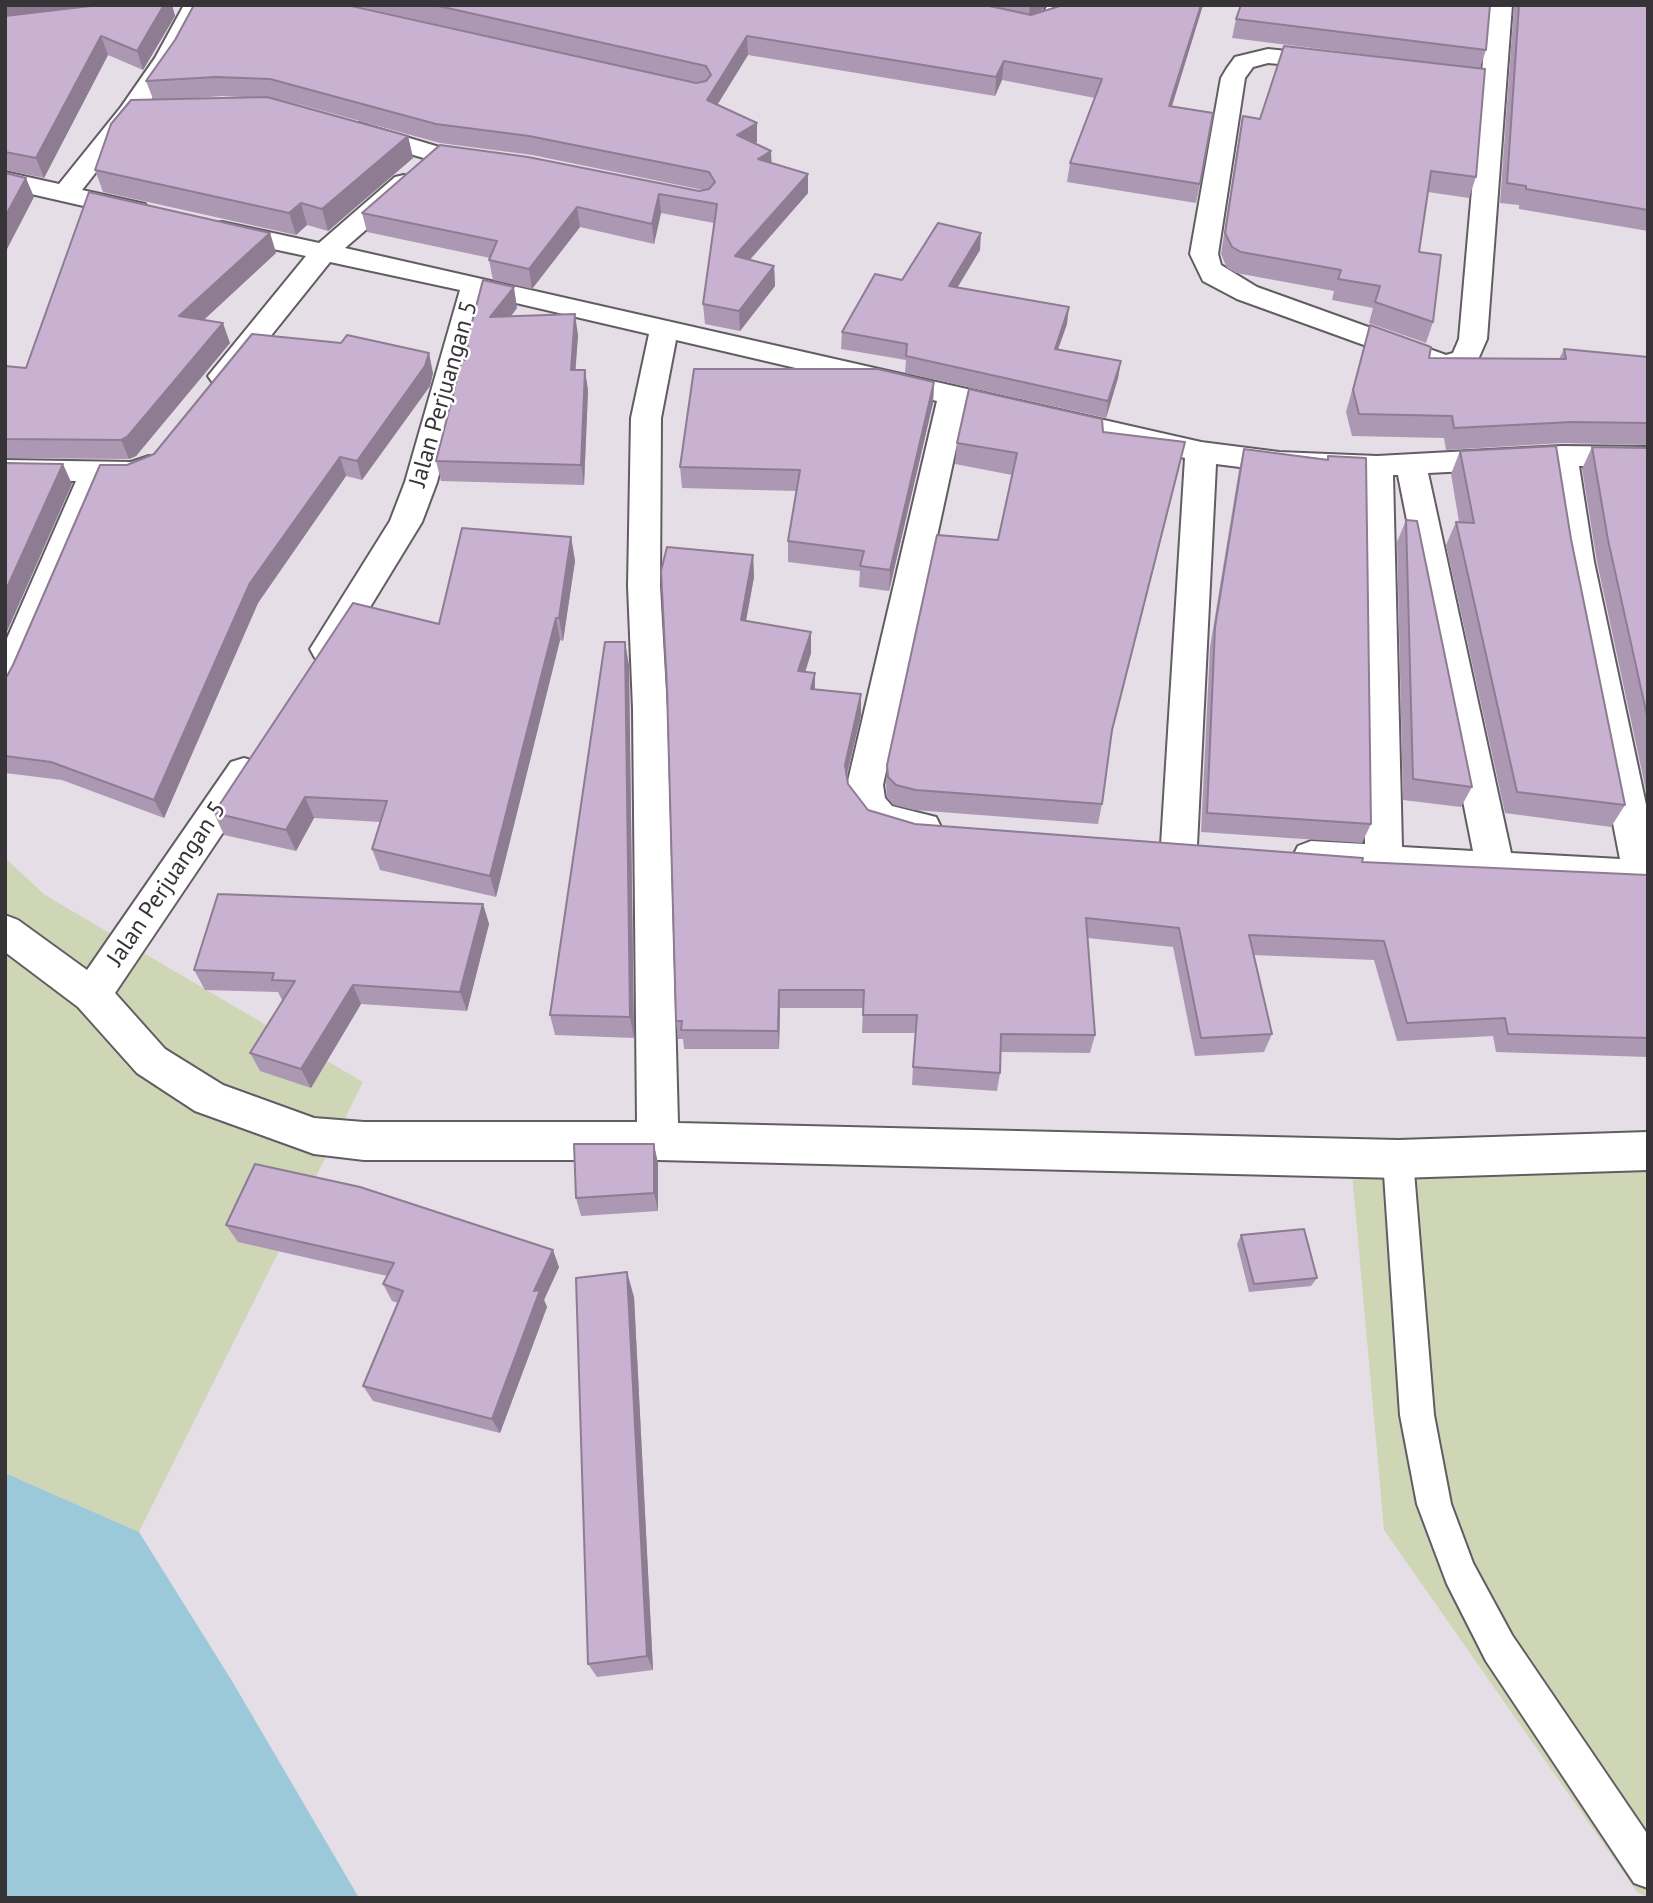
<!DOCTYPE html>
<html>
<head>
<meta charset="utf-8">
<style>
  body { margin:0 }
  #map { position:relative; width:1653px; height:1903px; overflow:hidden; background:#e5dee6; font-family:"PT Sans",sans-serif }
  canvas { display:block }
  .frame { position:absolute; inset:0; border:7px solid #373437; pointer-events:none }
</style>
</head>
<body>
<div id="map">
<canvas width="1653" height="1903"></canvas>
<div class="frame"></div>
</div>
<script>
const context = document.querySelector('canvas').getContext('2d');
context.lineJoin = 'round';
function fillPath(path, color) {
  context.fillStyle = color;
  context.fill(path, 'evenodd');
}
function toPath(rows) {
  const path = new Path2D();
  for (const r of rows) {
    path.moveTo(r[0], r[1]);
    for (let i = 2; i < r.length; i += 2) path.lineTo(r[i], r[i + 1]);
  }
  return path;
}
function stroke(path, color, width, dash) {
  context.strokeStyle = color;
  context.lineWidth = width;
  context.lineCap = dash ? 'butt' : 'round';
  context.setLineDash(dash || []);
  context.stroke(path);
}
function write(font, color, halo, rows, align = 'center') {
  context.font = font + ' "PT Sans",sans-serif';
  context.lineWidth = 5;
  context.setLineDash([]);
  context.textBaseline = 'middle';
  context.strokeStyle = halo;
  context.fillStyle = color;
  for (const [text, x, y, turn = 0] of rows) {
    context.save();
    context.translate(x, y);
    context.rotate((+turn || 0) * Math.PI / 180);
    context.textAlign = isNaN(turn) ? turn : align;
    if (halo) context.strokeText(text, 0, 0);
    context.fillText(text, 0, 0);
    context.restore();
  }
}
fillPath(toPath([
  [5,858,45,895,363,1082,139,1532,5,1473],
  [1349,1139,1648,1156,1648,1898,1637,1892,1384,1530]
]), '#cfd6b5');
fillPath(toPath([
  [5,1473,139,1532,232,1681,359,1898,5,1898]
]), '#9cc9d9');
const service = toPath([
  [1398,1145,1409,1149,1413,1159,1434,1415,1451,1504,1473,1563,1512,1635,1648,1835,1648,1888,1634,1883,1486,1661,1447,1584,1417,1504,1400,1415,1383,1159,1387,1149,1398,1145]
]);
const minor = toPath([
  [184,5,208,5,179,58,143,112,82,190,145,204,149,210,145,216,136,218,5,188,5,172,59,184,121,107,155,58,184,5],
  [925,5,971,5,1029,18,1043,13,1048,5,1072,5,1059,23,1030,32,929,10,925,5],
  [1488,5,1512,5,1487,339,1476,364,1457,373,1433,370,1237,299,1203,281,1190,254,1221,78,1227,68,1235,57,1268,49,1343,57,1346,62,1343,67,1334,69,1268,63,1253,67,1245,78,1218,254,1221,265,1257,287,1446,355,1453,353,1459,339,1481,87,1432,81,1423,79,1420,74,1423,69,1432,67,1482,72,1488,5],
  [359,123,446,149,450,154,446,159,437,162,350,136,346,131,350,126,359,123],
  [404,175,413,177,417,183,413,189,345,248,1201,442,1279,452,1377,456,1562,446,1648,447,1648,467,1579,466,1594,562,1648,814,1648,891,1384,877,1311,871,1298,866,1293,856,1298,846,1311,841,1365,844,1362,476,1279,472,1216,464,1197,845,1192,855,1179,860,1166,855,1161,845,1185,458,965,407,883,785,885,798,892,806,936,817,941,827,936,837,923,841,868,828,850,803,847,785,937,401,676,340,661,418,660,586,667,709,678,1123,1398,1140,1648,1132,1648,1170,1398,1178,658,1160,364,1160,314,1154,195,1111,137,1073,78,1007,5,952,5,915,18,920,87,970,231,762,244,758,257,762,262,772,257,782,115,993,165,1049,223,1085,314,1118,364,1122,637,1122,633,709,628,586,631,418,649,334,486,296,437,482,422,522,339,658,327,661,315,658,310,649,390,521,405,482,460,290,330,262,233,383,223,385,213,383,208,376,306,256,212,236,208,230,212,224,222,222,319,243,395,177,404,175],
  [1548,467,1562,562,1620,859,1511,853,1428,473,1548,467],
  [1393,475,1398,475,1473,851,1402,847,1393,475],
  [149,456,160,459,164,466,160,473,135,482,107,482,22,683,17,692,5,696,5,643,76,481,5,480,5,460,131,462,149,456]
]);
stroke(service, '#625c63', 4);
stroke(minor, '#625c63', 4);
fillPath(service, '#fff');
fillPath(minor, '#fff');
fillPath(toPath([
  [5,5,172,5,175,16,143,70,108,55,44,178,5,170],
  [352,5,1046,5,1041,11,1030,15,1031,15,1063,5,1203,5,1172,106,1200,184,1196,203,1067,182,1070,163,1095,98,1002,80,995,96,748,55,717,105,757,123,757,142,755,144,772,163,808,174,808,193,750,260,774,266,775,286,740,331,705,324,703,304,714,223,661,213,654,244,580,227,532,289,493,280,489,260,490,258,367,232,362,213,703,190,532,155,440,143,276,98,408,136,413,158,328,231,307,225,296,235,103,192,95,170,153,99,146,81,175,40,696,83],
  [222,96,243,97,182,99],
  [1514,5,1648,5,1648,231,1519,209,1519,205,1500,203],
  [1236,19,1486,50,1480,68,1476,177,1469,198,1428,192,1419,252,1433,322,1426,343,1369,323,1373,308,1332,300,1334,291,1236,273,1227,268,1221,254,1239,137,1243,116,1260,119,1401,59,1232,38],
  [270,233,276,253,204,320,230,343,136,456,129,459,5,458,5,366,26,368],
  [980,250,957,288,1067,324,1058,349,1121,361,1118,378,1106,418,905,373,906,360,841,349,842,332,902,280],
  [517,308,511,316,578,335,575,370,585,370,588,391,584,485,441,481,436,461,465,360],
  [1370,325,1429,358,1559,359,1564,349,1648,357,1648,445,1562,443,1446,450,1444,438,1352,436,1346,412],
  [433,373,430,386,362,480,346,476,258,603,164,818,62,780,5,773,5,676,7,676,13,665,127,465],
  [934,382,933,403,889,591,859,587,860,571,788,562,788,541,796,491,682,488,680,467],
  [1103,432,1180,464,1111,737,1102,804,1098,824,914,810,894,805,887,797,886,785,887,765,998,540,1012,475,955,464,957,443],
  [1592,447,1648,448,1648,800,1597,562,1582,469],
  [1244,449,1327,459,1328,456,1371,824,1362,843,1201,832,1210,647,1239,470],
  [1460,451,1571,539,1625,805,1611,827,1505,813,1446,545,1456,522,1459,522,1451,474],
  [1406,520,1472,787,1461,807,1403,800,1397,542],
  [571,537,575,561,563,641,560,640,496,897,380,870,372,849,380,822,314,818,296,851,224,835,214,813,439,624],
  [753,555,754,577,746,621,811,632,811,653,805,672,815,673,815,689,861,715,847,776,848,784,868,810,915,824,1362,862,1648,875,1648,1057,1496,1052,1493,1036,1397,1041,1374,960,1253,955,1272,1034,1264,1052,1195,1056,1173,947,1088,938,1095,1035,1090,1053,1001,1052,1000,1073,997,1091,912,1085,915,1033,862,1033,863,1008,780,1008,779,1049,684,1049,683,1039,678,1039,676,1021],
  [625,642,629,666,634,1038,555,1035,550,1015],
  [483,904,489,924,467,1011,361,1004,311,1088,260,1071,250,1053,283,1000,282,1000,278,992,205,990,194,970],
  [658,1163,658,1211,581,1216,576,1198],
  [226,1225,559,1267,544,1300,547,1307,500,1433,373,1401,363,1386,398,1303,392,1301,383,1284,387,1276,238,1242],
  [1241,1235,1317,1278,1311,1286,1249,1292,1237,1244],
  [634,1297,653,1670,597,1677,588,1664]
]), '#ad98b4');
fillPath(toPath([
  [5,5,104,5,5,18],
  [164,5,172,5,175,16,143,70,137,51],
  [1030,5,1046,5,1041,11,1029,15],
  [1201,5,1203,5,1166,125,1169,106],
  [101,36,108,55,44,178,36,158],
  [747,36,748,55,708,120,707,100],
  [1004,61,1002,80,995,96,996,77],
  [757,123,757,142,738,155,737,135],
  [408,136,413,158,328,231,322,209],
  [771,151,772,170,758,159],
  [808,174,808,193,736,275,735,256],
  [26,178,34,197,5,253,5,217],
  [659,194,661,213,654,244,652,224],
  [301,203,307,225,296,235,289,213],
  [577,207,580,227,532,289,529,269],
  [270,233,276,253,187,335,179,316],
  [981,233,980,250,948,303,949,286],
  [774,266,775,286,740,331,739,311],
  [514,287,517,308,495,337,490,317],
  [1069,307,1067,324,1052,366,1055,349],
  [575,314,578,335,574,391,571,370],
  [223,323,230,343,136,456,129,459,121,440],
  [429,353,433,373,430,386,362,480,357,461],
  [1121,361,1118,378,1106,418,1108,401],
  [585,370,588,391,584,485,581,465],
  [934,382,933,403,889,591,890,570],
  [1185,442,1180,464,1107,751,1112,730],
  [340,457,346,476,258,603,164,818,154,800,250,583],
  [63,464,72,484,5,636,5,592],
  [571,537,575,561,563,641,559,618],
  [753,555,754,577,742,642,741,620],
  [556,618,560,640,496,897,490,876],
  [811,632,811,653,799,692,798,671],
  [625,642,629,666,634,1038,630,1017],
  [815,673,815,694,811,689],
  [861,694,861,715,844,785,845,765],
  [305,797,314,818,296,851,286,830],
  [483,904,489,924,467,1011,460,992],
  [353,985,361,1004,311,1088,301,1069],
  [779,990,780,1008,779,1049,778,1031],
  [654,1144,658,1163,658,1211,654,1193],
  [553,1250,559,1267,544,1300,547,1307,500,1433,492,1419,534,1291],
  [627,1272,634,1297,653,1670,647,1656]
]), '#8d7c92');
const building = toPath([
  [99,5,164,5,137,51,101,36,36,158,5,152,5,16,99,5],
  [194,5,347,5,696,83,706,81,711,75,706,66,434,5,985,5,1031,15,1063,5,1201,5,1169,106,1213,113,1200,184,1070,163,1102,79,1004,61,996,77,747,36,707,100,757,123,737,135,771,151,758,159,808,174,735,256,774,266,739,311,703,304,717,204,659,194,652,224,577,207,529,269,489,260,497,241,362,213,440,145,528,157,699,191,709,189,715,182,709,172,529,136,436,124,270,79,216,77,146,81,175,40,194,5],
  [1241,5,1490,5,1486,50,1236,19,1241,5],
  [1519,5,1648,5,1648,210,1526,189,1526,186,1507,183,1519,5],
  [1284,46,1485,69,1476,177,1431,171,1419,252,1441,255,1433,322,1375,302,1380,286,1338,279,1341,270,1241,252,1232,247,1225,233,1243,116,1260,119,1284,46],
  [267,97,408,136,322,209,301,203,289,213,95,170,111,124,131,100,267,97],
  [5,173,26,178,5,217,5,173],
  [89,192,270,233,179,316,223,323,128,436,121,440,5,439,5,366,26,368,89,192],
  [938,223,981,233,949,286,1069,307,1055,349,1121,361,1108,401,906,356,907,344,842,332,875,274,902,280,938,223],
  [483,280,514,287,490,317,575,314,571,370,585,370,581,465,436,461,462,360,465,360,468,346,465,349,483,280],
  [1370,325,1431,347,1429,358,1566,359,1564,349,1648,357,1648,423,1572,422,1454,428,1452,416,1359,414,1353,390,1370,325],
  [252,334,341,343,347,335,429,353,425,366,357,461,340,457,250,583,154,800,51,762,5,756,5,676,7,676,13,665,100,465,127,465,154,454,252,334],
  [694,369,878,369,934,382,890,570,860,566,864,551,788,541,800,470,680,467,694,369],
  [969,389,1102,419,1103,432,1185,442,1112,730,1102,804,916,790,896,785,888,777,887,765,937,535,998,540,1017,453,957,443,969,389],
  [1556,446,1571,539,1625,805,1517,792,1456,522,1474,523,1460,451,1556,446],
  [1592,447,1648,448,1648,720,1608,540,1592,447],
  [1244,449,1328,460,1328,456,1366,458,1371,824,1207,813,1215,627,1244,449],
  [5,463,63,464,5,592,5,463],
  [1406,520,1417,521,1472,787,1413,779,1406,520],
  [462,528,571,537,559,618,556,618,490,876,372,849,387,801,305,797,286,830,214,813,353,603,439,624,462,528],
  [667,547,753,555,741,620,811,632,798,671,815,673,811,689,861,694,845,765,848,784,868,810,915,824,1363,858,1362,862,1648,875,1648,1038,1508,1034,1505,1018,1407,1023,1384,941,1249,935,1272,1034,1201,1038,1179,928,1086,918,1095,1035,1001,1034,1000,1073,913,1067,917,1015,863,1015,864,990,779,990,778,1031,681,1030,682,1021,676,1021,667,688,661,571,667,547],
  [605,642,625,642,630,1017,550,1015,605,642],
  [218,894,483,904,460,992,353,985,301,1069,250,1053,295,981,272,980,274,973,194,970,218,894],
  [574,1144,654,1144,654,1193,576,1198,574,1144],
  [255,1164,360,1187,553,1250,534,1291,540,1290,492,1419,363,1386,403,1291,383,1284,394,1263,226,1225,255,1164],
  [1304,1229,1317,1278,1254,1284,1241,1235,1304,1229],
  [627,1272,647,1656,588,1664,576,1278,627,1272]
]);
fillPath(building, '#c9b1d1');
stroke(building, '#8d7c92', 2);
write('24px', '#373437', '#fff', [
  ["Jalan Perjuangan 5",444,394,-74],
  ["Jalan Perjuangan 5",167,884,-56]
]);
</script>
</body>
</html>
